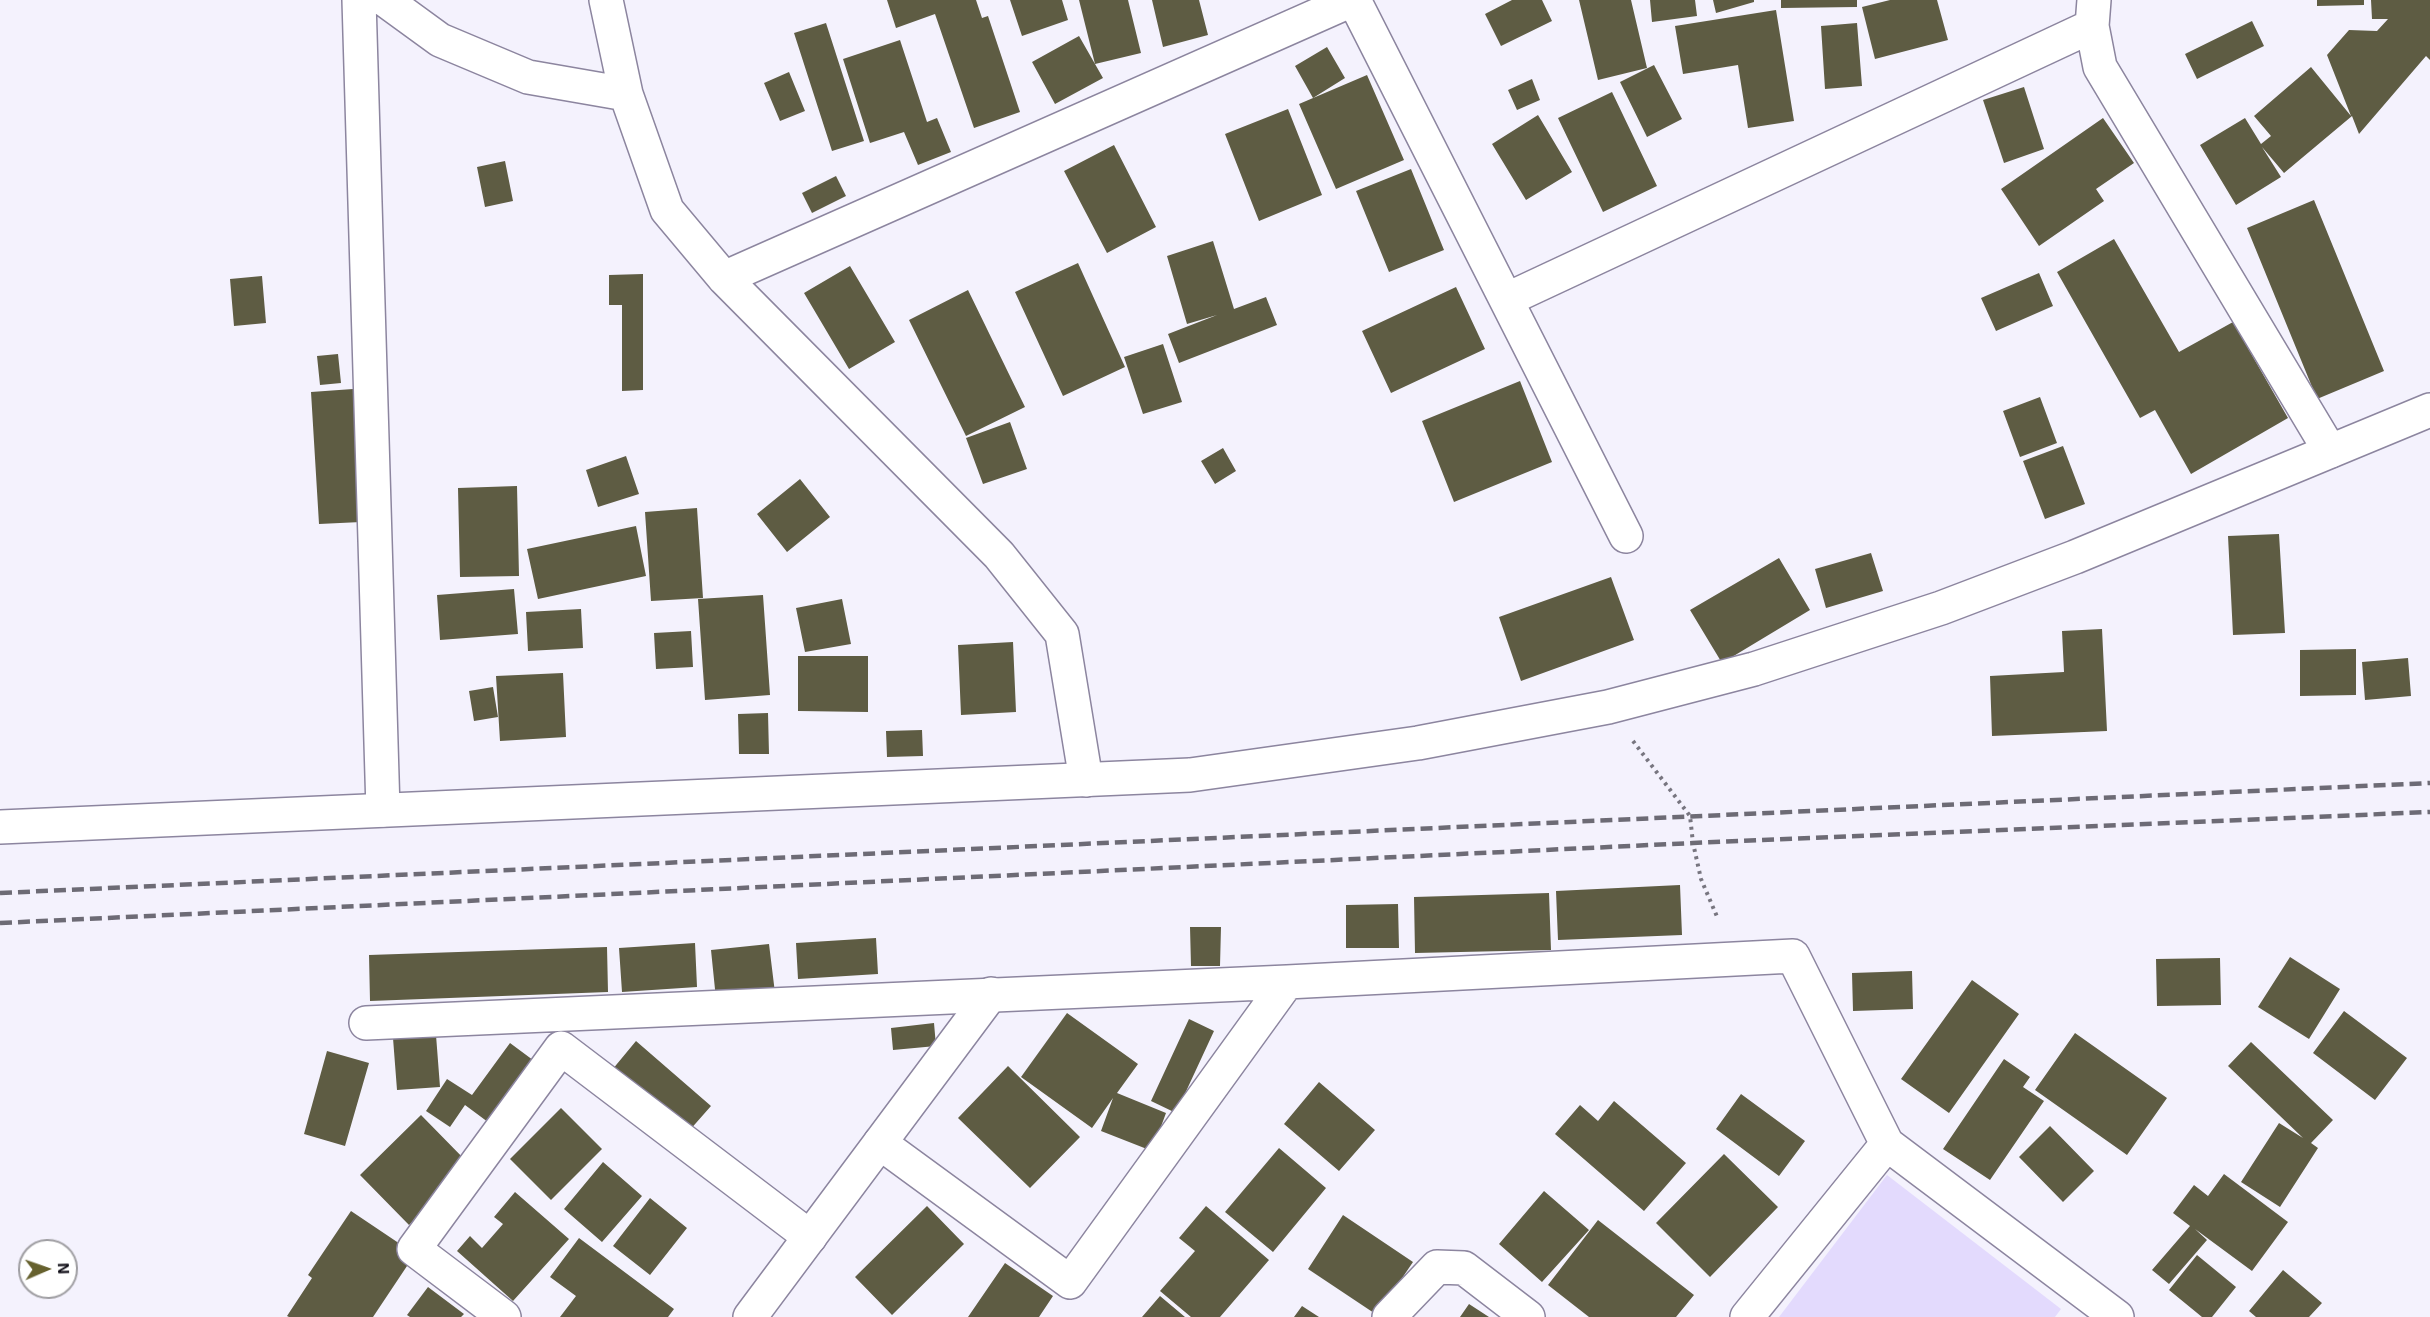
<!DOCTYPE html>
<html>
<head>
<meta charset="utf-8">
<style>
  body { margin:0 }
  #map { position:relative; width:2430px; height:1317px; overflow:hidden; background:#f4f2fd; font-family:"Exo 2",sans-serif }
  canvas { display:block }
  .north { position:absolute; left:18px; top:1239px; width:60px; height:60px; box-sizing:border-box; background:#fff; border:2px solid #9f9ea2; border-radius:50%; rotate:88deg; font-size:16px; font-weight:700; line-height:24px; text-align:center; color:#0f0d16 }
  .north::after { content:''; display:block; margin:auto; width:21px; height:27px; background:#66612e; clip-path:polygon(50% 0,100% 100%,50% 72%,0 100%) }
</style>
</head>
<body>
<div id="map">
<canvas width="2430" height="1317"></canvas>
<div class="north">N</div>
</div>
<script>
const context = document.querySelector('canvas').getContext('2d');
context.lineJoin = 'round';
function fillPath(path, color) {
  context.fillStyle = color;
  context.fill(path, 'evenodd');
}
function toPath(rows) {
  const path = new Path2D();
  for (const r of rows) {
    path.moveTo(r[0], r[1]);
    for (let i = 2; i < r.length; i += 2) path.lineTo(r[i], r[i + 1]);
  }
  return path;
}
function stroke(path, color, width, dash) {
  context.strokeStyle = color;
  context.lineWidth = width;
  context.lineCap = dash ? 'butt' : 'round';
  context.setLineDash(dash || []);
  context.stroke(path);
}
fillPath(toPath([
  [1887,1175,2061,1309,2055,1317,1779,1317]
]), '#e3dafd');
fillPath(toPath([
  [887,0,976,0,982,18,988,16,1020,112,974,128,935,14,896,28],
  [1010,0,1062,0,1068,20,1022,36],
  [1079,0,1128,0,1141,53,1095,64,1103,78,1055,104,1032,62,1079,36,1095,64],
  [1152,0,1199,0,1208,35,1163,47],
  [1512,0,1542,0,1552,21,1501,46,1485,14],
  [1579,0,1631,0,1647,68,1598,80],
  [1650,0,1695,0,1697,16,1652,22],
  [1713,0,1754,0,1754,2,1716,13],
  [1781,0,1857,0,1857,7,1781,8],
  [1890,0,1937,0,1948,40,1875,59,1862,7],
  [2317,0,2364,0,2364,5,2317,6],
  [2371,0,2430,0,2430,60,2426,56,2359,134,2352,116,2284,173,2262,147,2281,177,2236,205,2200,145,2245,118,2261,144,2271,136,2254,116,2311,67,2351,116,2327,55,2349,30,2377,31,2388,19,2372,19],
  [1776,10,1794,121,1748,128,1738,65,1683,74,1675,26],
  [2252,21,2264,46,2197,79,2185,54],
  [826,23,864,141,832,151,794,33],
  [1857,23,1862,86,1825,89,1821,26],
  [900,40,927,122,937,118,951,152,918,165,904,132,870,143,843,59],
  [1327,47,1345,78,1313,98,1295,66],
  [1654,65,1682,119,1647,137,1620,82],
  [789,72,805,111,780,121,764,83],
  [1367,75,1404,160,1336,189,1299,104],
  [1532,79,1540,100,1517,110,1508,90],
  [2024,87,2044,149,2004,163,1983,100],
  [1612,92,1657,186,1603,212,1558,118],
  [1288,109,1322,195,1259,221,1225,134],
  [1538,115,1572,172,1526,200,1492,144],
  [2103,118,2134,163,2096,189,2104,201,2039,246,2001,189],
  [1114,145,1156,227,1107,253,1064,171],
  [505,161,513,201,485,207,477,167],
  [1411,169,1444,250,1389,272,1356,191],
  [836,176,846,196,812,213,802,193],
  [2314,200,2384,371,2317,399,2247,228],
  [2114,239,2179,352,2233,322,2288,418,2191,474,2155,410,2140,418,2057,272],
  [1213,241,1234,309,1266,297,1277,325,1179,363,1168,334,1217,315,1187,324,1167,256],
  [1078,263,1125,367,1063,396,1015,292],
  [850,266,895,342,849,369,804,293],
  [2039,273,2053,306,1996,331,1981,298],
  [643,274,643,390,622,391,622,305,609,305,609,275],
  [262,276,266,323,234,326,230,279],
  [1456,287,1485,349,1391,393,1362,331],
  [968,290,1025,407,966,436,909,320],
  [1163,344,1182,402,1143,414,1124,357],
  [338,354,341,383,320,385,317,356],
  [1520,381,1552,462,1454,502,1422,421],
  [353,389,361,522,319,524,311,392],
  [2040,397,2057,443,2020,457,2003,411],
  [1010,422,1027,469,983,484,966,438],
  [2063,446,2085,504,2045,519,2023,461],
  [1223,448,1236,471,1215,484,1201,461],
  [626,456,639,494,598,507,586,470],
  [800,479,830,517,787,552,757,514],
  [517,486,519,576,460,577,458,488],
  [697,508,703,598,651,601,645,512],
  [636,526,646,576,538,599,527,549],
  [2279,534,2285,633,2233,635,2228,536],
  [1871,553,1883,591,1826,608,1815,569],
  [1779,558,1810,610,1722,663,1690,610],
  [1611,577,1634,640,1521,681,1499,617],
  [514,589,518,634,440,640,437,595],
  [763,595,770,695,705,700,698,599],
  [842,599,851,644,805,652,796,608],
  [581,609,583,648,528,651,526,612],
  [2102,629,2107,731,1992,736,1990,676,2064,672,2062,631],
  [691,631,693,667,656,669,654,633],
  [1013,642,1016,712,961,715,958,645],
  [2356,649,2356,695,2300,696,2300,650],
  [798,656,868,656,868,712,798,711],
  [2408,658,2411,696,2365,700,2362,662],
  [563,673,566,737,500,741,496,676],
  [493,687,498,717,474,721,469,691],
  [768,713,769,754,739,754,738,714],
  [922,730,923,756,887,757,886,731],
  [1680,885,1682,935,1558,940,1556,891],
  [1549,893,1551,950,1415,953,1414,897],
  [1398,904,1399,948,1346,948,1346,905],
  [1190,927,1221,927,1220,966,1191,966],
  [876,938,878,974,798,979,796,943],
  [695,943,697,987,622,992,619,948],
  [769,944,775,993,716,999,711,950],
  [607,947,608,992,370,1001,369,955],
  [2290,957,2340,989,2309,1039,2258,1007],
  [2220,958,2221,1005,2157,1006,2156,959],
  [1912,971,1913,1009,1853,1011,1852,973],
  [1972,980,2019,1014,1949,1113,1901,1079],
  [2344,1011,2407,1058,2375,1100,2313,1053],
  [1067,1013,1138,1064,1117,1093,1166,1113,1152,1151,1101,1131,1113,1098,1092,1128,1021,1077],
  [1189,1019,1214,1031,1176,1113,1151,1101],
  [934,1023,936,1046,893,1050,891,1028],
  [2075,1033,2167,1098,2127,1155,2035,1090],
  [436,1035,440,1087,397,1090,393,1038],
  [636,1041,711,1106,681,1140,607,1076],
  [2251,1042,2333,1120,2311,1143,2318,1148,2280,1207,2241,1182,2279,1123,2303,1138,2228,1066],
  [510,1043,541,1066,496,1128,465,1105,450,1127,426,1111,447,1079,472,1095],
  [327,1051,369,1063,345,1146,304,1134],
  [2004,1059,2030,1077,2023,1087,2044,1101,1990,1180,1943,1149],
  [1008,1066,1080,1137,1030,1188,958,1118],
  [1319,1082,1375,1130,1339,1171,1284,1124],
  [1741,1094,1805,1141,1779,1176,1716,1129],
  [1614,1101,1686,1163,1644,1211,1555,1134,1580,1105,1598,1121],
  [561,1108,602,1149,551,1200,510,1159],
  [421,1115,470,1165,409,1225,360,1175],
  [2050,1126,2094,1171,2063,1202,2019,1157],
  [1279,1148,1326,1188,1273,1252,1225,1212],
  [1724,1154,1778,1207,1710,1277,1656,1223],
  [603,1162,642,1196,602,1242,564,1209],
  [2224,1174,2288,1222,2252,1271,2195,1229,2207,1240,2169,1284,2152,1270,2190,1226,2173,1213,2194,1185,2208,1196],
  [1544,1191,1589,1230,1542,1282,1499,1244],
  [515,1192,569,1239,513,1301,457,1251,470,1236,482,1248,503,1224,494,1217],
  [650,1198,687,1228,650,1275,613,1246],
  [927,1206,964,1244,892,1315,855,1277],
  [1206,1206,1269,1260,1220,1317,1191,1317,1160,1291,1195,1251,1179,1238],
  [351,1211,415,1254,373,1317,289,1317,287,1316,312,1278,308,1275],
  [1343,1215,1413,1262,1377,1315,1308,1269],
  [1598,1220,1694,1295,1676,1317,1589,1317,1548,1285],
  [579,1238,674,1309,668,1317,560,1317,576,1296,550,1277],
  [2197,1255,2236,1287,2212,1317,2202,1317,2169,1290],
  [1005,1263,1053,1296,1039,1317,968,1317],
  [2283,1270,2322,1303,2309,1317,2256,1317,2249,1311],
  [428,1287,464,1314,461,1317,410,1317,407,1315],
  [1160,1296,1185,1317,1142,1317],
  [1469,1304,1489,1317,1460,1317],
  [1302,1306,1319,1317,1294,1317]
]), '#5e5c43');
const minor = toPath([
  [359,0,383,810],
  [385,0,440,40,528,77,626,94],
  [606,0,626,94,667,210,724,278,999,555,1062,634,1086,780],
  [1354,0,1626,536],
  [2094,0,2092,26,2100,67,2330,451],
  [724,278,1352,0],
  [1508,299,2092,26],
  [366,1023,1287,982,1793,956,1887,1144,2117,1317],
  [880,1143,1070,1282,1287,982],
  [504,1317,414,1249,561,1048,810,1237],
  [1389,1317,1437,1267,1464,1268,1528,1317],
  [1747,1317,1887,1144]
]);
const tertiary = toPath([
  [750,1317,991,994]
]);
const secondary = toPath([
  [0,827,1190,775,1418,743,1608,707,1754,669,1941,608,2075,557,2430,410]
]);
stroke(minor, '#8c859f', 36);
stroke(tertiary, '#8c859f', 36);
stroke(secondary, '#8c859f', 36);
stroke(toPath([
  [1633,741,1690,816,1693,843,1701,879,1718,919]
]), '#77757f', 4, [3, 4.5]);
stroke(minor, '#fff', 33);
stroke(tertiary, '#fff', 33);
stroke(secondary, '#fff', 33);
stroke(toPath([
  [0,893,2430,783],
  [0,923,1693,843,2430,812]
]), '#6d6b75', 4.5, [12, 6]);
</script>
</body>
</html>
